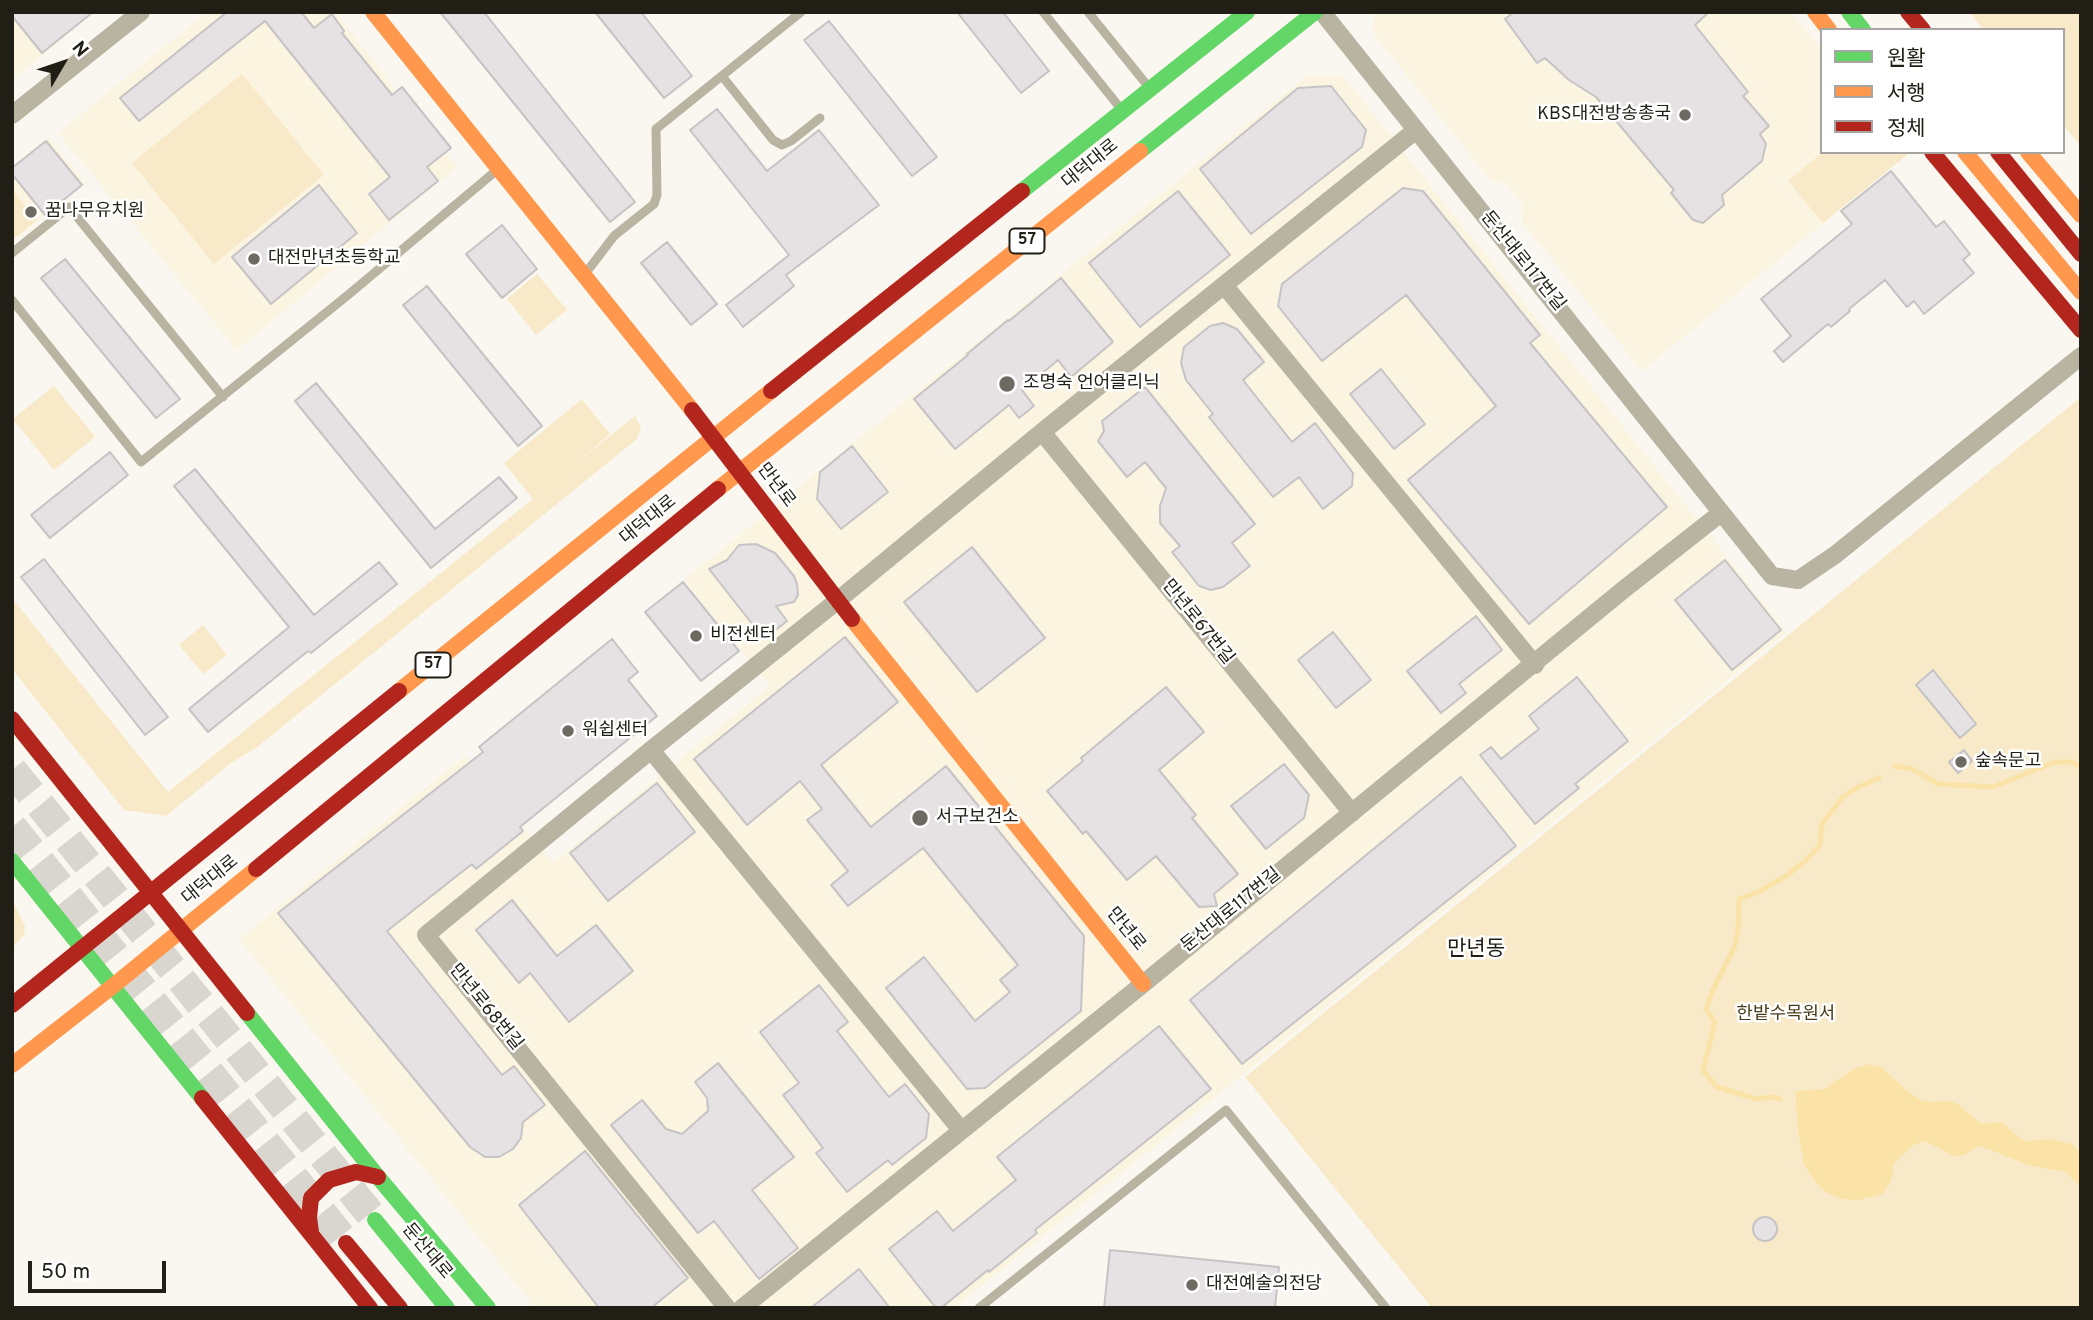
<!DOCTYPE html>
<html>
<head>
<meta charset="utf-8">
<style>
  body { margin:0 }
  #map { position:relative; width:2093px; height:1320px; overflow:hidden; background:#faf7f0; font-family:Overpass,"Noto Sans KR",sans-serif }
  canvas { display:block }
  .frame { position:absolute; inset:0; border:14px solid #211e16; pointer-events:none }
  .legend { position:absolute; left:1820px; top:28px; width:245px; height:126px; box-sizing:border-box; background:#fff; border:2px solid #a6a5a2; margin:0; padding:9px 12px; list-style:none; font-size:21px; color:#211e16 }
  .legend li { display:flex; align-items:center; gap:14px; height:35px }
  .legend b { width:35px; border:2px solid #a6a5a2 }
  .north { position:absolute; left:28px; top:28px; width:70px; height:70px; -webkit-text-stroke:5px #fff; paint-order:stroke; rotate:51deg; font-size:19px; font-weight:700; line-height:28px; text-align:center; color:#211e16 }
  .north::after { content:''; display:block; margin:auto; width:24px; height:32px; background:#211e16; clip-path:polygon(50% 0,100% 100%,50% 72%,0 100%) }
  .scale { position:absolute; left:28px; top:1261px; width:138px; height:32px; box-sizing:border-box; border:4px solid #211e16; border-top:0; padding-left:9px; font-size:21px; line-height:24px; white-space:nowrap; color:#211e16; -webkit-text-stroke:5px #fff; paint-order:stroke }
</style>
</head>
<body>
<div id="map">
<canvas width="2093" height="1320"></canvas>
<div class="frame"></div>
<ul class="legend">
<li><b style="height:9px;background:#63d668"></b>원활</li>
<li><b style="height:9px;background:#ff974d"></b>서행</li>
<li><b style="height:9px;background:#b3261e"></b>정체</li>
</ul>
<div class="north">N</div>
<div class="scale">50 m</div>
</div>
<script>
const context = document.querySelector('canvas').getContext('2d');
context.lineJoin = 'round';
function fillPath(path, color) {
  context.fillStyle = color;
  context.fill(path, 'evenodd');
}
function toPath(rows) {
  const path = new Path2D();
  for (const r of rows) {
    if (r.length === 3) {
      path.moveTo(r[0] + r[2], r[1]);
      path.arc(r[0], r[1], r[2], 0, 2 * Math.PI);
      continue;
    }
    path.moveTo(r[0], r[1]);
    for (let i = 2; i < r.length; i += 2) path.lineTo(r[i], r[i + 1]);
  }
  return path;
}
function stroke(path, color, width, dash) {
  context.strokeStyle = color;
  context.lineWidth = width;
  context.lineCap = dash ? 'butt' : 'round';
  context.setLineDash(dash || []);
  context.stroke(path);
}
function write(font, color, halo, rows, align = 'center') {
  context.font = font + ' Overpass,"Noto Sans KR",sans-serif';
  context.lineWidth = 5;
  context.setLineDash([]);
  context.textBaseline = 'middle';
  context.strokeStyle = halo;
  context.fillStyle = color;
  for (const [text, x, y, turn = 0] of rows) {
    context.save();
    context.translate(x, y);
    context.rotate((+turn || 0) * Math.PI / 180);
    context.textAlign = isNaN(turn) ? turn : align;
    if (halo) context.strokeText(text, 0, 0);
    context.fillText(text, 0, 0);
    context.restore();
  }
}
fillPath(toPath([
  [12,12,95,12,12,80],
  [207,12,335,12,457,167,237,350,58,133],
  [1374,12,1791,12,1822,50,1822,152,1905,152,1907,155,1642,371,1522,222,1523,204,1505,183,1491,181,1373,33],
  [1308,75,1343,76,1787,632,1240,1077,954,1308,535,1308,239,939,465,756,553,863,770,686,684,580],
  [48,137,85,183,12,242,12,166]
]), '#fbf4e1');
fillPath(toPath([
  [1969,12,2081,12,2081,146,2063,125,2063,30,1984,30],
  [242,74,324,175,214,264,132,163],
  [1823,152,1905,152,1907,155,1823,223,1788,181],
  [12,190,37,220,12,240],
  [537,274,567,310,536,335,507,299],
  [54,386,95,437,54,470,13,419],
  [2081,397,2081,1308,1432,1308,1245,1077],
  [582,399,610,434,572,466,635,416,641,428,637,439,256,748,231,763,166,816,124,810,12,669,12,598,168,792,533,499,504,463],
  [203,625,227,655,203,674,179,645],
  [12,900,25,926,24,935,12,948]
]), '#f8eac8');
fillPath(toPath([
  [1870,1064,1881,1067,1907,1091,1921,1100,1929,1102,1949,1101,1958,1104,1977,1121,1982,1124,2002,1122,2020,1139,2027,1141,2051,1139,2071,1144,2081,1153,2081,1187,2065,1172,2028,1165,1991,1150,1979,1146,1964,1155,1954,1156,1925,1141,1913,1145,1897,1160,1892,1166,1893,1174,1889,1184,1883,1194,1858,1200,1840,1199,1824,1191,1814,1180,1804,1164,1799,1137,1795,1091,1825,1089,1855,1068]
]), '#fbe3a8');
stroke(toPath([
  [1895,766,1912,769,1938,784,1993,787,2055,762,2072,762,2081,767],
  [1780,1099,1771,1097,1757,1099,1717,1087,1703,1071,1715,1022,1706,1009,1713,990,1734,948,1738,932,1739,899,1756,893,1785,877,1805,861,1820,845,1822,824,1842,798,1858,787,1879,778]
]), '#fbe3a8', 5);
const building = toPath([
  [12,12,93,12,42,53,12,16,12,12],
  [227,12,301,12,314,28,332,14,344,31,342,33,392,95,402,87,451,148,427,167,438,181,389,220,369,194,390,177,265,21,139,121,120,98,227,12],
  [440,12,484,12,635,202,610,222,440,12],
  [595,12,641,12,692,76,664,98,595,12],
  [957,12,1003,12,1049,71,1021,93,957,12],
  [1514,12,1709,12,1695,25,1748,92,1743,96,1769,126,1760,134,1766,144,1762,161,1722,195,1724,205,1703,223,1693,220,1671,193,1674,190,1596,97,1569,80,1545,58,1537,63,1505,19,1514,12],
  [829,21,937,157,912,176,804,40,829,21],
  [1331,86,1366,130,1362,147,1251,234,1200,169,1298,88,1331,86],
  [717,109,767,171,819,130,879,205,786,275,794,286,743,327,726,305,789,255,690,130,717,109],
  [46,141,82,185,45,215,12,174,12,168,46,141],
  [1891,171,1936,227,1944,221,1970,254,1963,260,1974,273,1924,314,1914,301,1907,307,1885,280,1849,309,1850,311,1831,327,1828,324,1783,362,1774,351,1791,336,1761,299,1852,224,1841,211,1891,171],
  [319,185,357,233,271,304,232,257,319,185],
  [1403,188,1423,191,1540,335,1530,343,1667,507,1529,624,1408,480,1496,406,1406,295,1322,361,1278,306,1282,284,1403,188],
  [1178,191,1230,255,1140,327,1089,263,1178,191],
  [502,225,537,269,502,298,466,254,502,225],
  [667,242,717,304,691,325,641,263,667,242],
  [65,259,180,399,156,418,41,278,65,259],
  [1061,278,1113,342,1071,377,1058,360,1022,390,1034,406,1019,418,1009,405,955,449,914,399,968,355,967,354,1008,320,1009,321,1061,278],
  [427,286,542,426,518,446,403,305,427,286],
  [1223,323,1237,329,1264,362,1243,380,1292,442,1315,423,1353,473,1352,486,1323,509,1299,477,1273,497,1209,417,1213,414,1186,380,1181,363,1184,347,1210,326,1223,323],
  [1381,369,1425,424,1394,449,1350,394,1381,369],
  [316,383,435,529,499,477,517,498,431,568,295,401,316,383],
  [1145,387,1255,524,1232,543,1250,566,1223,587,1211,590,1199,586,1172,552,1180,546,1160,523,1160,506,1166,488,1145,462,1127,477,1098,441,1104,431,1102,421,1145,387],
  [852,446,888,492,841,529,817,499,820,472,852,446],
  [110,452,128,475,50,538,31,515,110,452],
  [195,469,314,615,379,562,397,584,311,653,308,651,208,732,189,709,289,627,174,486,195,469],
  [756,544,775,553,794,576,797,584,798,595,794,602,776,606,787,621,764,639,709,569,727,560,739,545,756,544],
  [972,547,1045,638,977,692,904,602,972,547],
  [44,559,168,717,145,735,21,577,44,559],
  [1725,560,1781,630,1732,670,1675,600,1725,560],
  [683,582,739,651,701,681,645,612,683,582],
  [1476,616,1502,650,1459,684,1466,693,1441,713,1407,671,1476,616],
  [1333,632,1371,680,1336,708,1298,660,1333,632],
  [845,637,898,702,821,765,871,827,946,766,1084,936,1081,1011,985,1088,967,1089,886,988,924,957,975,1021,1010,992,1000,980,1018,965,923,848,848,906,831,885,848,871,807,820,822,809,800,781,747,825,694,759,845,637],
  [612,639,638,672,628,680,657,716,520,827,523,831,476,869,472,864,387,931,502,1075,514,1066,545,1105,523,1122,521,1138,513,1149,499,1157,485,1157,470,1147,278,913,483,752,479,747,612,639],
  [1933,670,1976,724,1960,738,1916,685,1933,670],
  [1577,677,1628,741,1575,784,1579,788,1535,824,1480,755,1491,747,1501,759,1539,729,1529,716,1577,677],
  [1166,687,1204,732,1159,770,1196,815,1192,818,1238,874,1214,894,1217,906,1199,907,1156,856,1127,880,1086,831,1083,834,1047,791,1083,761,1081,758,1166,687],
  [1964,750,1972,761,1958,773,1949,762,1964,750],
  [1284,764,1309,795,1304,818,1266,849,1231,806,1284,764],
  [1461,777,1516,846,1242,1064,1190,1000,1461,777],
  [657,783,695,832,608,901,570,853,657,783],
  [512,900,557,956,596,925,633,971,569,1022,530,973,519,983,476,930,512,900],
  [819,985,848,1022,837,1031,889,1097,905,1084,929,1114,926,1138,892,1165,888,1160,847,1192,816,1153,823,1148,783,1095,799,1083,760,1032,819,985],
  [1159,1026,1211,1089,1035,1230,1037,1233,989,1272,988,1270,941,1308,936,1308,889,1249,937,1211,953,1231,1016,1180,997,1157,1159,1026],
  [718,1063,794,1157,752,1190,798,1248,759,1279,714,1221,698,1233,611,1125,642,1100,666,1129,682,1134,708,1111,707,1098,695,1082,718,1063],
  [585,1151,688,1278,651,1308,599,1308,519,1205,585,1151],
  [1765,1229,12],
  [1110,1250,1279,1267,1275,1308,1104,1308,1110,1250],
  [859,1269,890,1308,811,1308,859,1269]
]);
fillPath(building, '#e6e2e4');
stroke(building, '#c6c3c4', 2);
stroke(toPath([
  [12,770,375,1220],
  [12,827,346,1243]
]), '#d9d6cf', 30, [30, 15]);
stroke(toPath([
  [1043,12,1121,109],
  [1088,12,1147,85],
  [722,76,773,140,782,145,791,141,820,118],
  [12,253,69,207,223,397],
  [585,274,614,236,654,204,657,195,656,129,801,12],
  [12,300,141,462,348,295,497,170],
  [979,1308,1226,1110,1386,1308]
]), '#b9b3a2', 9);
stroke(toPath([
  [1322,12,1772,576,1798,580,1835,555,2081,356],
  [12,115,141,12],
  [1224,285,1535,665],
  [1042,432,1352,813],
  [651,750,961,1130],
  [727,1308,426,935,651,750,837,601,1042,432,1416,130],
  [742,1308,1143,984,1623,590,1721,513]
]), '#b9b3a2', 18);
stroke(toPath([
  [1849,12,1863,30],
  [1140,151,1315,12],
  [1022,191,1247,12],
  [12,861,202,1098],
  [247,1013,378,1177,488,1308],
  [375,1220,447,1308]
]), '#63d668', 16);
stroke(toPath([
  [373,12,692,410],
  [1815,12,1829,30],
  [1965,152,2081,292],
  [2028,152,2081,215],
  [718,489,1140,151],
  [852,619,1143,984],
  [399,691,771,391],
  [12,1065,113,986,256,869]
]), '#ff974d', 16);
stroke(toPath([
  [1908,12,1923,30],
  [1932,152,2081,330],
  [1998,152,2081,254],
  [771,391,1022,191],
  [692,410,852,619],
  [12,719,247,1013],
  [256,869,718,489],
  [12,1005,399,691],
  [202,1098,370,1308],
  [311,1232,309,1218,311,1198,329,1180,356,1172,378,1177],
  [346,1243,400,1308]
]), '#b3261e', 16);
for (const [x, y, r, color] of [
  [1685,115,7,"#6d6a62"],
  [31,212,7,"#6d6a62"],
  [254,259,7,"#6d6a62"],
  [1007,384,9,"#6d6a62"],
  [696,636,7,"#6d6a62"],
  [568,731,7,"#6d6a62"],
  [1961,762,7,"#6d6a62"],
  [920,818,9,"#6d6a62"],
  [1192,1285,7,"#6d6a62"]
]) {
  const dot = new Path2D();
  dot.arc(x, y, r, 0, 2 * Math.PI);
  context.fillStyle = color;
  context.fill(dot);
  stroke(dot, '#fff', 2.5);
}
for (const [x, y, w] of [
  [1027,241,35],
  [433,665,35]
]) {
  const box = new Path2D();
  box.roundRect(x - w / 2, y - 12.5, w, 25, 5);
  context.fillStyle = '#fff';
  context.fill(box);
  stroke(box, '#211e16', 2);
}
write('bold 16px', '#211e16', null, [
  ["57",1027,241],
  ["57",433,665]
]);
write('18px', '#211e16', '#fff', [
  ["KBS대전방송총국",1671,115,"right"],
  ["꿈나무유치원",45,212],
  ["대전만년초등학교",268,259],
  ["조명숙 언어클리닉",1023,384],
  ["비전센터",710,636],
  ["워쉽센터",582,731],
  ["숲속문고",1975,762],
  ["서구보건소",936,818],
  ["대전예술의전당",1206,1285]
], 'left');
write('18px', '#211e16', '#fff', [
  ["대덕대로",1091,165,-39],
  ["둔산대로117번길",1522,262,51],
  ["만년로",775,486,53],
  ["대덕대로",649,521,-39],
  ["만년로67번길",1197,623,51],
  ["대덕대로",211,881,-39],
  ["둔산대로117번길",1232,911,-39],
  ["만년로",1125,930,51],
  ["만년로68번길",485,1008,51],
  ["둔산대로",426,1252,50]
]);
write('18px', '#493c18', '#fff', [
  ["한밭수목원서",1786,1015]
]);
write('21px', '#211e16', '#fff', [
  ["만년동",1476,951]
]);
</script>
</body>
</html>
